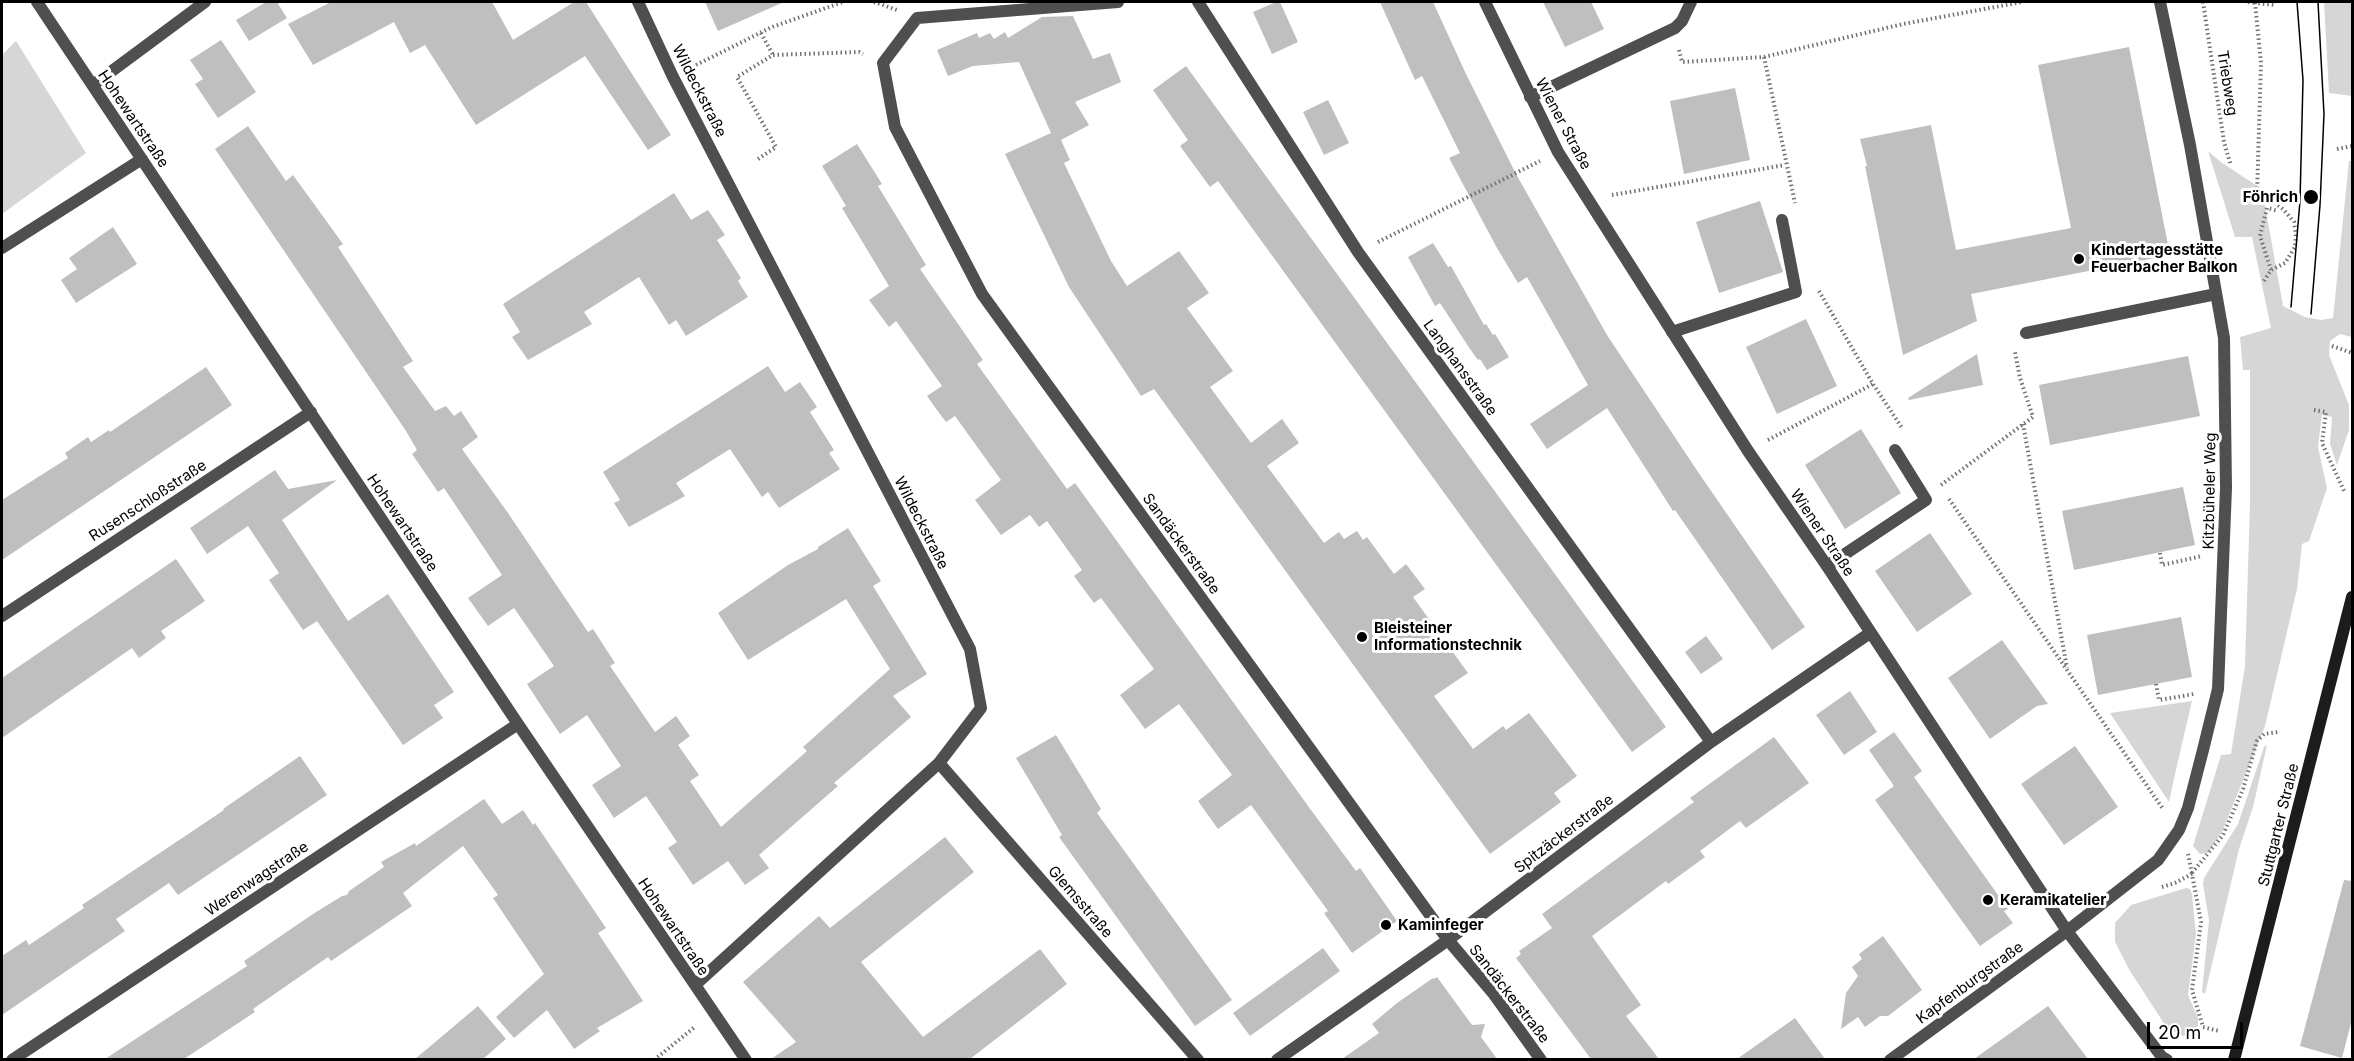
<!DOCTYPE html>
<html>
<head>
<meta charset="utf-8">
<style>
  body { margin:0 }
  #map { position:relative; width:2354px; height:1061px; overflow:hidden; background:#fff; font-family:Inter,sans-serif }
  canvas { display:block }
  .frame { position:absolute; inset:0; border:3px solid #000; pointer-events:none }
  .scale { position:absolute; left:2147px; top:1022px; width:96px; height:27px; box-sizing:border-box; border:3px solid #000; border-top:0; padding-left:8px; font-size:18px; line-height:21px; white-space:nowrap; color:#000; -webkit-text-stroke:4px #fff; paint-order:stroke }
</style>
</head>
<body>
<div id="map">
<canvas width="2354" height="1061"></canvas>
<div class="frame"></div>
<div class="scale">20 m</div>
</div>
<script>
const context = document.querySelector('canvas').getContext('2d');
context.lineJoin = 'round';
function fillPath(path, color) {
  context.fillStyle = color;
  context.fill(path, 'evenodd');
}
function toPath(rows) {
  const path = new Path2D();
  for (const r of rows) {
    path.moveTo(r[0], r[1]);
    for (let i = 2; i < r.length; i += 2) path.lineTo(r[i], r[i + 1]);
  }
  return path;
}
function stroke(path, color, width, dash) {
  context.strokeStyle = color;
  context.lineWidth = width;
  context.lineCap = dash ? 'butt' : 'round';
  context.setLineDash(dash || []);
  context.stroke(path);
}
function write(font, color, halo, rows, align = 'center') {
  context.font = font + ' Inter,sans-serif';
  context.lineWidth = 6;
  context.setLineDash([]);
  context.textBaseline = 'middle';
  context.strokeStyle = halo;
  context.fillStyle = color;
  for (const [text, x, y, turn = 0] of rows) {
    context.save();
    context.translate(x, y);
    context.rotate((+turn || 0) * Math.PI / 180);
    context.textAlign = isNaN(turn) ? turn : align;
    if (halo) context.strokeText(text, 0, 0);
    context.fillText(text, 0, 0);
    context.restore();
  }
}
fillPath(toPath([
  [2324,2,2352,2,2352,96,2329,93],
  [16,41,86,153,2,214,2,55],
  [2208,151,2222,163,2262,189,2283,306,2305,317,2321,320,2333,318,2349,161,2352,161,2352,337,2340,334,2330,341,2329,355,2349,405,2349,430,2337,465,2330,444,2332,417,2322,415,2318,447,2327,488,2309,541,2302,544,2297,589,2265,726,2222,832,2208,853,2200,854,2193,846,2221,755,2231,754,2245,666,2250,503,2250,370,2243,370,2240,337,2271,328,2252,237,2235,237],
  [2192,701,2175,774,2169,802,2110,713],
  [2267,745,2253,807,2239,849,2205,994,2202,992,2209,920,2203,884,2204,878,2238,824,2264,747],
  [2186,888,2190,889,2192,894,2196,934,2188,995,2198,1018,2198,1025,2193,1033,2183,1036,2167,1028,2130,971,2115,942,2115,923,2131,905]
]), '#d6d6d6');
fillPath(toPath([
  [266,2,277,2,287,18,249,41,236,20],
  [331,2,492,2,513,40,574,2,586,2,671,135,648,150,585,56,476,125,425,45,410,53,394,22,313,65,288,24],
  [705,2,784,2,718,31],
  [1276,2,1280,2,1298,42,1272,54,1253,12],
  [1380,2,1433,2,1466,74,1516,174,1607,335,1698,472,1805,627,1772,650,1675,510,1673,511,1607,408,1547,449,1530,424,1588,385,1527,277,1518,283,1497,248,1449,158,1460,153,1422,76,1415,80],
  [1543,2,1591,2,1604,29,1565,47],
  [1073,16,1093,59,1110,53,1121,82,1075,102,1089,125,1061,140,1070,160,1064,163,1111,261,1127,286,1179,251,1209,293,1187,308,1233,371,1210,387,1251,443,1282,419,1299,443,1267,466,1324,543,1339,532,1344,539,1357,531,1363,540,1367,537,1394,574,1406,564,1425,589,1413,597,1468,673,1434,696,1473,749,1503,726,1506,730,1529,713,1577,776,1554,793,1561,802,1490,854,1154,389,1141,396,1069,287,1005,154,1051,133,1019,62,973,66,948,76,937,50,977,33,979,38,990,33,994,39,1005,32,1008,38,1042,17],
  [221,40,256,92,218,118,195,84,203,79,190,60],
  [2129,47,2170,255,1971,294,1977,321,1903,355,1865,166,1867,166,1860,139,1931,125,1956,250,2071,228,2038,65],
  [1186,66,1666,727,1632,752,1218,181,1210,187,1180,146,1188,140,1153,90],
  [1735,88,1750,160,1684,174,1670,101],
  [1328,100,1349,143,1324,155,1303,112],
  [248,126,286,181,293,175,343,244,338,247,413,361,403,367,435,411,446,406,454,416,461,411,478,437,462,449,508,513,588,632,593,629,615,663,610,666,655,732,676,716,690,736,678,745,699,775,690,781,721,827,807,751,803,747,890,669,846,599,748,660,718,613,788,565,818,549,818,547,848,528,881,581,873,586,927,674,893,696,911,717,834,783,838,786,759,855,769,868,745,885,728,861,693,885,668,848,677,842,646,796,614,818,592,785,621,766,587,715,560,734,542,707,527,684,554,666,514,608,488,626,468,598,502,575,444,488,438,492,412,454,417,450,406,431,215,149],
  [857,144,882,184,878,186,926,265,920,269,983,360,977,364,1067,489,1075,483,1311,810,1356,871,1360,868,1397,921,1352,953,1324,913,1328,911,1251,805,1218,829,1198,801,1232,775,1179,704,1145,729,1120,695,1154,669,1101,598,1094,603,1074,576,1082,570,1047,521,1039,527,1030,515,1001,535,975,500,1001,480,955,416,946,422,937,410,927,396,942,386,896,321,889,327,869,300,889,286,842,208,846,206,822,166],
  [674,193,691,220,708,210,725,235,717,240,741,278,738,281,748,297,686,336,676,320,669,325,639,277,584,312,592,324,528,360,512,337,520,332,503,304],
  [1760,201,1783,272,1719,293,1696,222],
  [113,227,137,264,76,303,61,280,77,269,69,258],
  [1433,243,1448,267,1451,266,1484,325,1486,324,1493,335,1495,334,1509,357,1487,370,1480,359,1478,360,1470,349,1440,303,1435,306,1408,257],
  [1806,319,1837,386,1777,414,1746,347],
  [1977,354,1983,385,1909,400,1908,398],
  [2188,356,2200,416,2050,445,2039,385],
  [768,366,785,392,800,382,817,407,810,412,834,450,829,453,840,469,779,508,768,492,762,497,730,449,676,483,685,496,629,527,614,503,620,500,603,472],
  [206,367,232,405,2,560,2,500,68,458,65,453,88,437,91,442,109,430,110,432],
  [1861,429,1901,493,1845,529,1805,465],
  [275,470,288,489,337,480,282,520,348,621,388,594,454,692,434,705,443,718,403,745,317,621,303,630,269,580,279,573,248,526,207,554,190,528],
  [2183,487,2195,545,2074,570,2062,511],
  [1930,533,1972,594,1917,632,1875,571],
  [176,559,205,601,161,631,166,638,139,658,132,648,2,738,2,678],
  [2181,617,2192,677,2098,695,2087,635],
  [1706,636,1723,659,1701,674,1685,652],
  [2002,640,2048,704,2037,706,1990,739,1948,678],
  [1850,691,1877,732,1844,755,1816,715],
  [1894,732,1922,771,1914,777,2008,909,2004,911,2013,923,1980,946,1875,800,1894,786,1869,750],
  [1056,735,1101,809,1097,813,1232,1000,1195,1026,1059,837,1062,835,1016,758],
  [1774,737,1809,783,1746,828,1740,821,1700,851,1705,857,1668,884,1666,881,1592,936,1641,1005,1626,1016,1659,1059,1591,1059,1516,958,1521,954,1519,951,1552,928,1542,914,1694,802,1690,798],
  [2075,746,2118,807,2064,845,2021,784],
  [300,756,327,795,178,895,169,883,116,919,125,931,2,1015,2,956,26,940,29,945,84,908,82,905,224,810,223,809],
  [484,799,502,824,523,810,533,825,535,823,606,928,598,933,643,1001,597,1028,600,1031,574,1049,547,1010,514,1038,496,1017,544,974,493,898,498,895,463,846,403,893,412,906,331,961,328,957,253,1009,255,1012,184,1059,105,1059,247,966,244,961,313,914,342,896,347,895,349,891,384,867,381,862,415,843,416,846],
  [945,837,974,872,861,962,923,1037,1040,949,1067,984,970,1059,771,1059,796,1042,743,982,819,916,830,928],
  [2344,880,2352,881,2352,1019,2342,1058,2300,1046],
  [1883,936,1922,990,1888,1016,1880,1016,1865,1027,1858,1017,1841,1029,1846,993,1858,976,1852,967,1862,959,1859,954],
  [1323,948,1340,971,1250,1036,1233,1013],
  [1437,977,1472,1025,1485,1024,1481,1037,1497,1059,1342,1059,1379,1033,1372,1024,1397,1003,1433,978,1434,979],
  [478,1006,506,1039,483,1059,415,1059],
  [2048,1006,2088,1059,1974,1059],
  [1795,1018,1825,1059,1737,1059]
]), '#bfbfbf');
stroke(toPath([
  [874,2,897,10],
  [2203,2,2224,142,2231,166],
  [2248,2,2255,3],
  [761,33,773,55],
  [1679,50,1682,62,1764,57,1903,24,2022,2],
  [1764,57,1795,203],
  [692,67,772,27,843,2],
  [2337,149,2352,146],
  [758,159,776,147,737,77,773,55,859,52,863,54],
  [1612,195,1785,165],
  [1378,242,1540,161],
  [2271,270,2260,236,2267,208,2278,211],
  [2264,281,2271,270,2285,263,2295,247,2296,234,2294,222,2284,210,2269,198,2257,194,2261,63,2255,3,2276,5],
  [1819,291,1873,384,1902,428],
  [2332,346,2352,353],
  [2314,410,2326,412,2322,443,2345,493],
  [2023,424,2067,668],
  [1768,440,1873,384],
  [1941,485,2033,417,2020,378,2015,352],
  [1949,499,2163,809],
  [2160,553,2162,565,2202,556],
  [2156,684,2159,700,2194,694],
  [2188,854,2192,874],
  [2192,873,2223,835,2243,789,2257,741,2264,734,2278,732],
  [2162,887,2175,883,2192,874,2201,922,2192,990,2203,1027,2219,1031],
  [654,1060,696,1026]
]), '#717171', 4, [1.5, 3]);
stroke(toPath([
  [1672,332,1796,292,1782,220],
  [1827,566,1926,500,1895,450]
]), '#4f4f4f', 12);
stroke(toPath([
  [37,2,518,724,746,1060],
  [638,2,673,77,970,649,981,708,939,763,695,985],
  [1118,2,917,18,883,63,895,127,982,294,1448,940,1493,993,1541,1060],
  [1198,2,1358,252,1711,742],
  [1485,2,1558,152,1748,451,1827,566,2067,931,2162,1057,2167,1060],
  [93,85,205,2],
  [1530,97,1675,28,1682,21,1691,2],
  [2,248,142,159],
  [2026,333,2216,294],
  [2,616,311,412],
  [939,763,1198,1060],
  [12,1060,518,724],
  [1277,1060,1448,940,1711,742,1870,633],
  [1890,1060,2067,931,2158,860,2179,830,2188,808,2203,750,2218,689,2226,488,2224,338,2190,145,2160,2]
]), '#4f4f4f', 12);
stroke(toPath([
  [2234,1060,2352,597]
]), '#1c1c1c', 12);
stroke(toPath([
  [2291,307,2300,201,2303,80,2297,2],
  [2311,314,2320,205,2324,114,2318,2]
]), '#000', 1.5);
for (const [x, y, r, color] of [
  [2311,197,8,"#000"],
  [2079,259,6,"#000"],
  [1362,637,6,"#000"],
  [1988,900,6,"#000"],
  [1386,925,6,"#000"]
]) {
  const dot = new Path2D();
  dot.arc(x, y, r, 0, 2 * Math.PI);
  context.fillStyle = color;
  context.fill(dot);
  stroke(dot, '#fff', 2);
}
write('15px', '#000', '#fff', [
  ["Triebweg",2227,83,81],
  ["Wildeckstraße",699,91,63],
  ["Hohewartstraße",133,119,56],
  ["Wiener Straße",1563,124,62],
  ["Langhansstraße",1460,368,54],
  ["Kitzbüheler Weg",2210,491,-89],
  ["Rusenschloßstraße",148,501,-33],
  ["Hohewartstraße",402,523,56],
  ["Wildeckstraße",921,523,63],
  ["Wiener Straße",1822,533,56],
  ["Sandäckerstraße",1181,544,54],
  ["Stuttgarter Straße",2279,825,-76],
  ["Spitzäckerstraße",1564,834,-37],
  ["Werenwagstraße",257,879,-34],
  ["Glemsstraße",1080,902,49],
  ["Hohewartstraße",673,927,56],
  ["Kapfenburgstraße",1970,983,-36],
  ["Sandäckerstraße",1509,994,52]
]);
write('bold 15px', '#000', '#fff', [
  ["Föhrich",2298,197,"right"],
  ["Kindertagesstätte",2091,250],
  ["Feuerbacher Balkon",2091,267],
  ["Bleisteiner",1374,628],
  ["Informationstechnik",1374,645],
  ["Keramikatelier",2000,900],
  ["Kaminfeger",1398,925]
], 'left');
</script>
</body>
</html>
